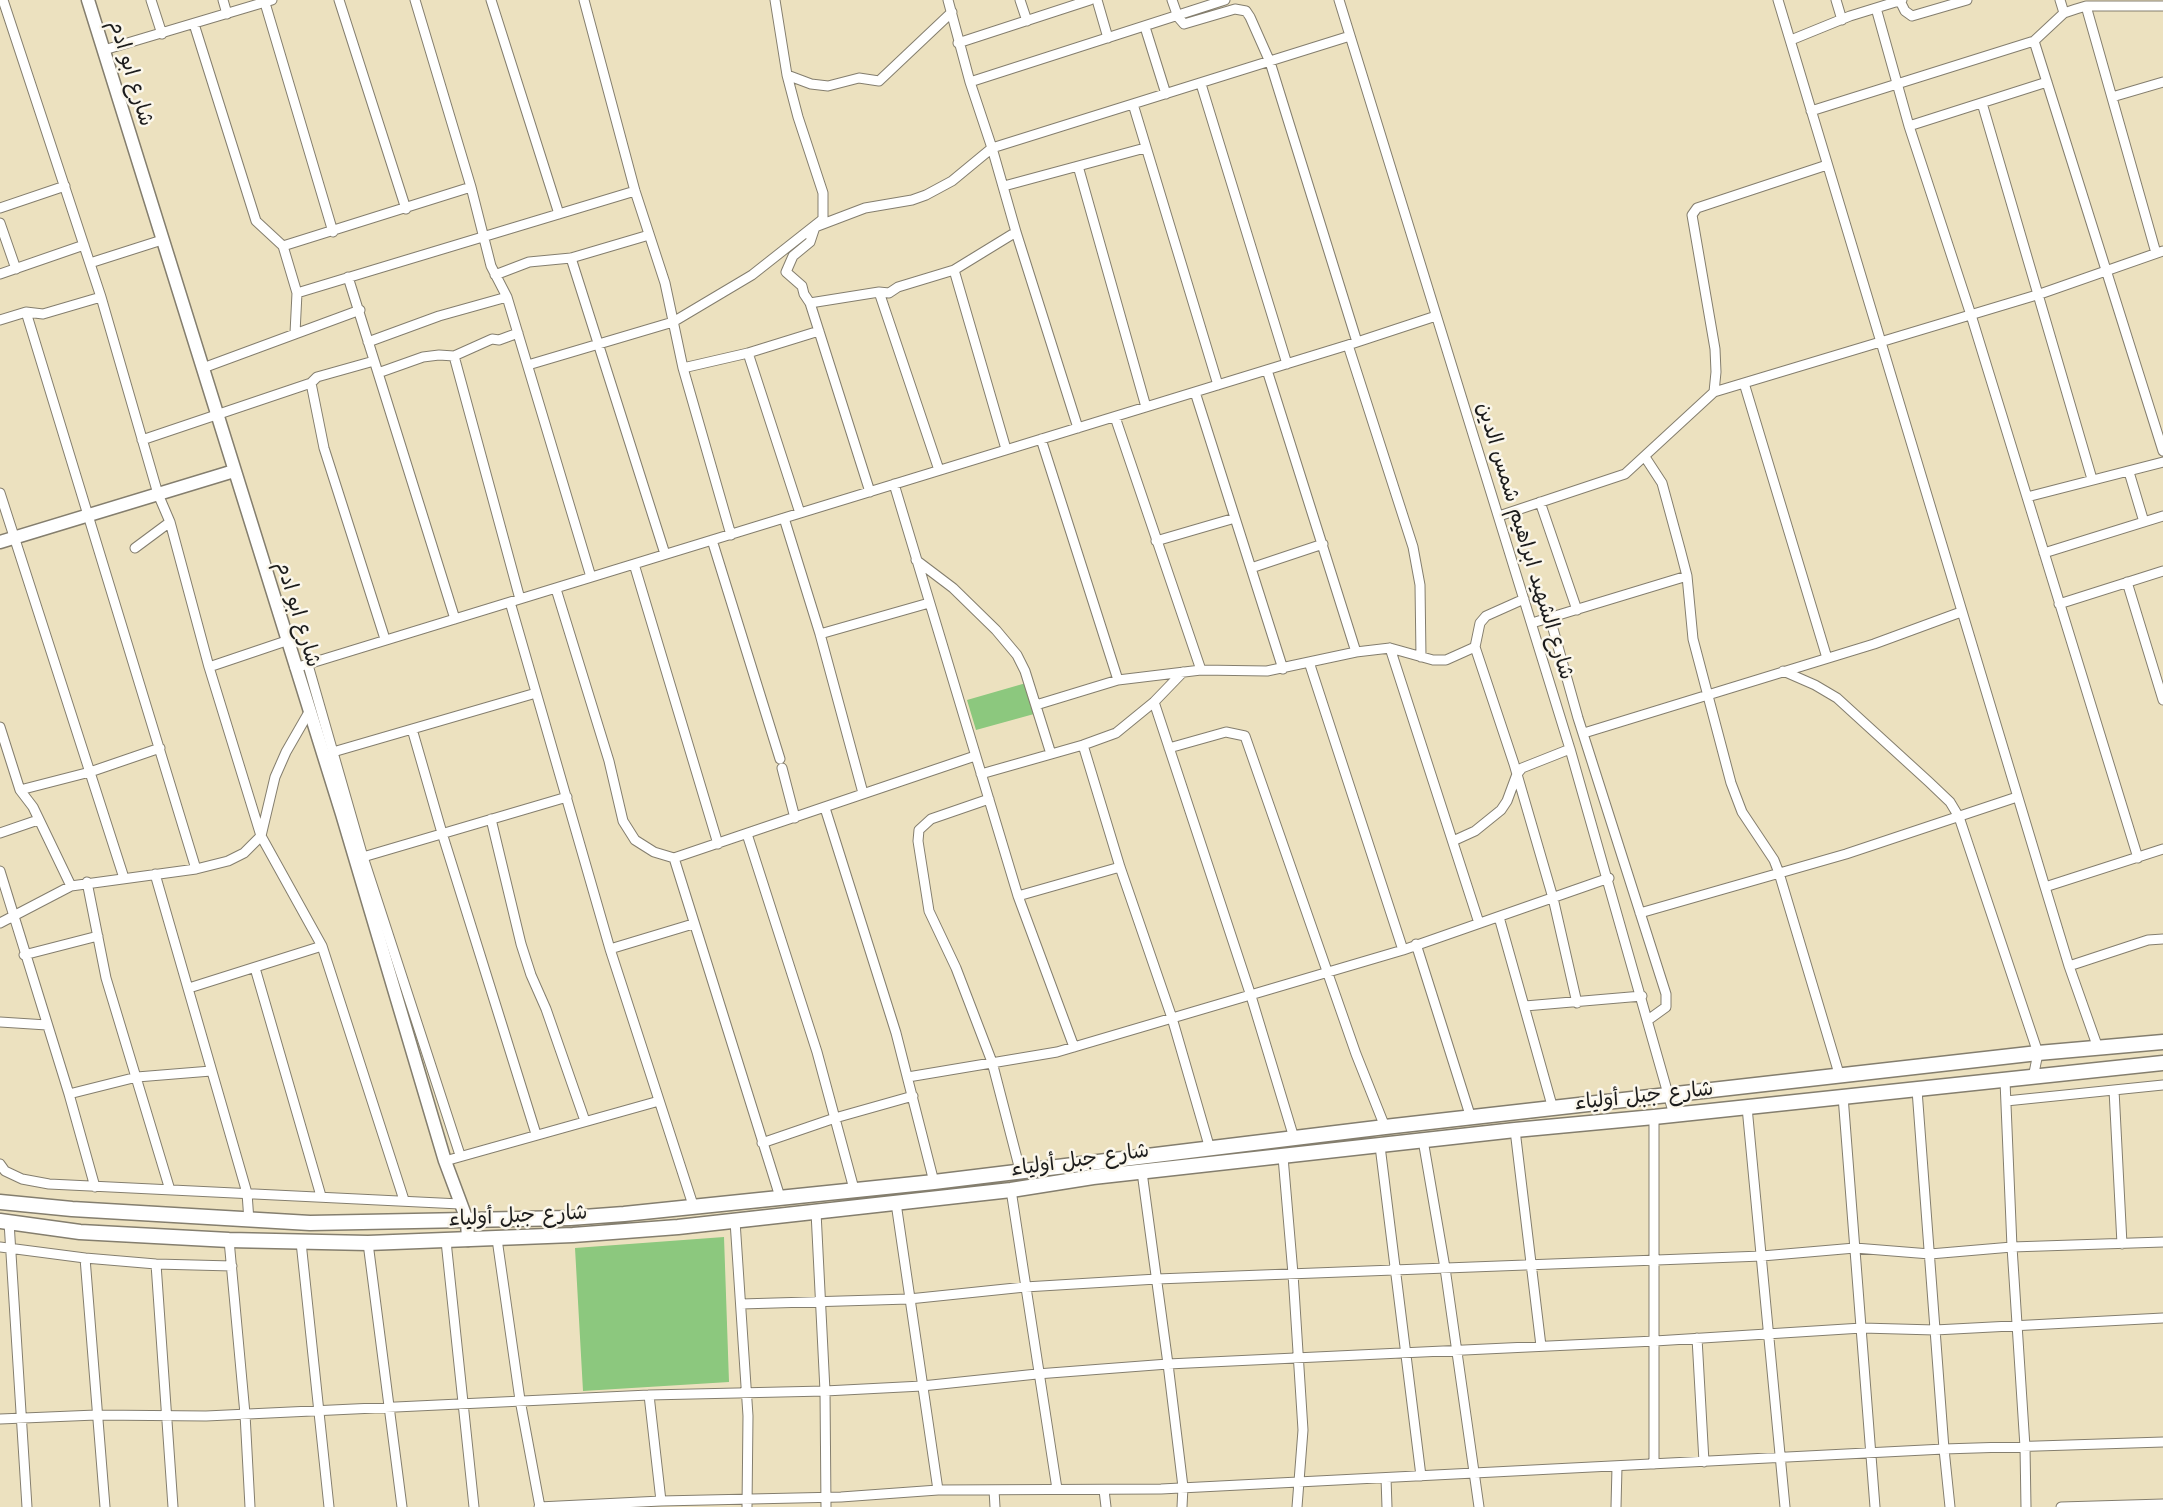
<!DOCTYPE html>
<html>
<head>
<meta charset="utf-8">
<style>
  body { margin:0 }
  canvas { display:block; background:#ece1bf }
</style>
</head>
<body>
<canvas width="2163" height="1507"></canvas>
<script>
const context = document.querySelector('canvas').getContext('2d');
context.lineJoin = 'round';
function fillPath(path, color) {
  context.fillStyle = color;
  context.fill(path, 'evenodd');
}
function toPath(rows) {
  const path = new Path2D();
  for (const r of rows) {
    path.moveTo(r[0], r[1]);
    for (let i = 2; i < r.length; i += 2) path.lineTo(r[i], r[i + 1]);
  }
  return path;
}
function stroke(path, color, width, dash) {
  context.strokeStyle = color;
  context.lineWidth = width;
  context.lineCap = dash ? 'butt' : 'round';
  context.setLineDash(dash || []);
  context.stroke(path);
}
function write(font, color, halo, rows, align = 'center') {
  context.font = font + ' "Comic Neue","Playpen Sans Arabic",sans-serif';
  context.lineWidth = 5;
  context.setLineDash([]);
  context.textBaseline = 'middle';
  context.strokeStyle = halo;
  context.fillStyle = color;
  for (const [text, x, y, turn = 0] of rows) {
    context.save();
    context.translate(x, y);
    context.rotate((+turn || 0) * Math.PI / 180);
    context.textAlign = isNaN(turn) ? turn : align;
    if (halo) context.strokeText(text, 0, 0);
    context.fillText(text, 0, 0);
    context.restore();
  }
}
fillPath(toPath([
  [1026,683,1034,714,976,730,967,700],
  [724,1237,729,1382,583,1391,575,1248]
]), '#8cc87e');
const street = toPath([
  [3,0,101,297,158,494,170,522,209,667,261,836,322,946,404,1200],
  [151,0,162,34],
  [223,0,227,14],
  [339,0,406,209],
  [415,0,471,187,491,266,507,297,591,577],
  [491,0,559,214],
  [584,0,635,191,665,283,683,368,731,535],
  [948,0,970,82,992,148,1016,232,1078,428],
  [1020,0,1027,21],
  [1097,0,1108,38],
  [1172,0,1178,17,1184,24,1235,9,1246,11,1250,17,1270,62,1357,342],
  [1339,0,1570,749,1674,1115],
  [1778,0,2045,887,2069,966,2098,1048],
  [1836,0,1842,20],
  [2060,0,2064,13],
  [1900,1,1905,11,1912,16,1967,0],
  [265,3,333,232],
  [2086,6,2156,253],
  [1876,8,1909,126,1971,315,2138,858],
  [194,24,256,221,283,246,297,293,295,333],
  [1145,27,1166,94],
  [1791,40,1850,16,1902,0],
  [2034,41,2163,451],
  [958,43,1090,0],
  [104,50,272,0],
  [787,75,811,84,828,86,859,78,879,81,952,12],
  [970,82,1225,0],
  [1201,84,1287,364],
  [2112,97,2163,82],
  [1982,103,2092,479],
  [1133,104,1218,385],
  [1811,111,2034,41,2064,13,2076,9,2086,6,2163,6],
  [1909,126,2047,82],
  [1078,166,1146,407],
  [1004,186,1145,148],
  [0,208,65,186],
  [0,223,16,269],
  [283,246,471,187],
  [571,258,665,554],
  [90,263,162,240],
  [954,270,1006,449],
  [0,274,84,245],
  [495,275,529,262,571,258,649,235],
  [348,277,455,619],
  [879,292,939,470],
  [297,293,635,191],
  [810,303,879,292,889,293,898,287,954,270,1016,232],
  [26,312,196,869],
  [0,320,26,312,43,314,101,297],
  [518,333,499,340,492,339,454,356,520,599],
  [368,342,439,316,507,297],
  [1348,345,1413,547,1420,585,1421,657],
  [748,353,800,513],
  [374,361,317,377,311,383,324,448,385,639],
  [528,365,673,322,752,275,823,219,823,193,798,117,787,75,775,0],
  [203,368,360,310],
  [683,368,748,353,819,331],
  [1267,370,1356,652],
  [378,373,423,357,439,355,454,356],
  [1744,383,1827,658],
  [1195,392,1283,669],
  [1714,392,1716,372,1715,349,1692,215,1697,208,1827,165],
  [1115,417,1201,670,1267,671,1356,652,1390,648,1433,660,1446,660,1475,647,1480,623,1486,616,1524,599],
  [1041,439,1118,680],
  [142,440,311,383],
  [1645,457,1662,483,1680,549,1687,576,1693,639,1731,783,1742,812,1774,860,1779,873,1840,1077],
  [2129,472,2144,522],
  [894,484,1018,896,1074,1047],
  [870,492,810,303,804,294,802,286,786,272,793,256,810,242,815,227,865,208,912,200,926,195,952,181,992,148,1350,36],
  [0,493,124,878],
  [2027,497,2163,462],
  [1540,502,1577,610],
  [1499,516,1625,474,1714,392,2040,294,2163,251],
  [784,518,820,634,863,793],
  [712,540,780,759],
  [1156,541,1235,518],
  [135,548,170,522],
  [2044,553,2163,516],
  [916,560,953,588,996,630,1017,655,1025,671,1051,754],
  [634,564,718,844],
  [1251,568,1323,544],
  [2127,582,2163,700],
  [556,589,609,761,623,821,635,840,654,852,674,858,975,756],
  [510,602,610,949,693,1205],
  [2059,604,2163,571],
  [1550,618,1578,718,1666,994,1666,1007,1648,1020],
  [1532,623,1687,576],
  [820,634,929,603],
  [1475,647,1514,764,1553,898,1577,1003],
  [1390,648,1479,923],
  [1309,662,1403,950],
  [308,665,363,857,460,1155],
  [209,667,286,641],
  [295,668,1348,345,1436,316],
  [1783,671,1815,685,1837,698,1929,782,1950,802,1959,817,2038,1053,2033,1078],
  [1154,702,1251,996,1294,1138],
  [1036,705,1118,680,1201,670],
  [0,727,20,790,33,807,71,886],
  [412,729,442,833,536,1134],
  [1584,733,1874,644,1961,612],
  [1083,745,1120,867,1172,1018,1210,1149],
  [1169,748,1226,732,1245,736,1356,1054,1385,1127],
  [333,752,536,693],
  [782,768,795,818],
  [981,774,1083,745,1116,733,1154,702,1183,672],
  [20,790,90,772,160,748],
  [989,799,931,819,919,830,918,841,929,911,956,968,992,1062,1020,1170],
  [825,808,896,1033,934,1182],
  [491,819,521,944,531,975,546,1009,585,1121],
  [0,833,38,820],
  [747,834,817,1052,854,1189],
  [1453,841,1475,831,1501,810,1507,801,1517,774,1522,768,1570,749],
  [363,857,567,797],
  [674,858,780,1197],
  [0,871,69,1094,95,1187],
  [155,874,247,1193,249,1221],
  [87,882,106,978,170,1190],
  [2045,887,2163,849],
  [1018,896,1120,867],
  [1640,913,1846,854,2017,797],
  [1499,917,1553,1109],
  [0,923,71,886,196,869,228,861,244,853,261,836,275,777,286,752,309,712],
  [1416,944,1471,1118],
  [610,949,693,924],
  [24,955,98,936],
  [2069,966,2148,940,2163,939],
  [255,968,321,1196],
  [189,988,322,946],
  [1525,1006,1642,996],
  [0,1022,47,1025],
  [908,1077,1057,1052,1403,950,1609,878],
  [2005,1081,2012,1247,2025,1447,2026,1507],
  [1917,1090,1944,1449,1950,1507],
  [2114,1090,2122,1244],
  [69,1094,137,1077,211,1071],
  [1843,1096,1875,1507],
  [2006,1101,2163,1085],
  [1747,1107,1785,1507],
  [1654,1117,1654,1464],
  [1515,1130,1541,1346],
  [1423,1140,1445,1268,1479,1507],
  [762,1143,835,1118,913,1096],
  [1380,1146,1421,1476],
  [1283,1157,1293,1274,1303,1430,1297,1507],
  [445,1161,659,1101],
  [0,1164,5,1171,22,1179,49,1184,460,1204],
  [1142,1172,1168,1364,1183,1487,1182,1507],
  [1011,1190,1057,1489],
  [896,1203,938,1490],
  [816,1212,825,1391,826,1507],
  [735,1221,748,1416,747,1507],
  [9,1222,27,1507],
  [497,1239,520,1400,540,1507],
  [229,1240,245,1414,250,1507],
  [446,1241,474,1507],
  [301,1242,329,1507],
  [368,1243,402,1507],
  [0,1247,85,1258,105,1507],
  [85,1258,156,1264,232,1266],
  [156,1264,173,1507],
  [741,1304,909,1299,1025,1287,1157,1279,1762,1256,1855,1248,1930,1254,2012,1247,2163,1242],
  [1697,1338,1704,1462],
  [649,1395,661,1501],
  [0,1419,96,1415,206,1416,649,1395,825,1391,922,1386,1037,1374,1168,1364,1655,1341,1862,1328,1935,1330,2163,1318],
  [1386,1478,1387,1507],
  [994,1490,995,1507],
  [1104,1490,1106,1507],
  [539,1507,661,1501,841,1497,938,1490,1161,1489,1944,1449,2163,1442],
  [1616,1507,1617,1467],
  [2061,1507,2163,1504]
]);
const secondary = toPath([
  [88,0,342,814,445,1161,467,1220,468,1240],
  [0,542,234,471]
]);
const primary = toPath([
  [0,1202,72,1209,310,1223,570,1218,624,1214,934,1182,1385,1127,2038,1053,2163,1042],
  [0,1221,80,1232,229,1240,368,1243,573,1235,678,1227,1011,1190,1093,1177,1515,1130,1654,1117,2163,1063]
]);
stroke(street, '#847e6e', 11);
stroke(secondary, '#847e6e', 15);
stroke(primary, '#847e6e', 17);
stroke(street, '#fff', 9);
stroke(secondary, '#fff', 12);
stroke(primary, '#fff', 14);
write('21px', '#1c1c1c', '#fbf7ec', [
  ["شارع ابو ادم",131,73,73],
  ["شارع الشهيد ابراهيم شمس الدين",1525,541,73],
  ["شارع ابو ادم",298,614,73],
  ["شارع جبل أولياء",1644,1096,-6],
  ["شارع جبل أولياء",1080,1160,-8],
  ["شارع جبل أولياء",518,1216,-3]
]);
</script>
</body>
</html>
